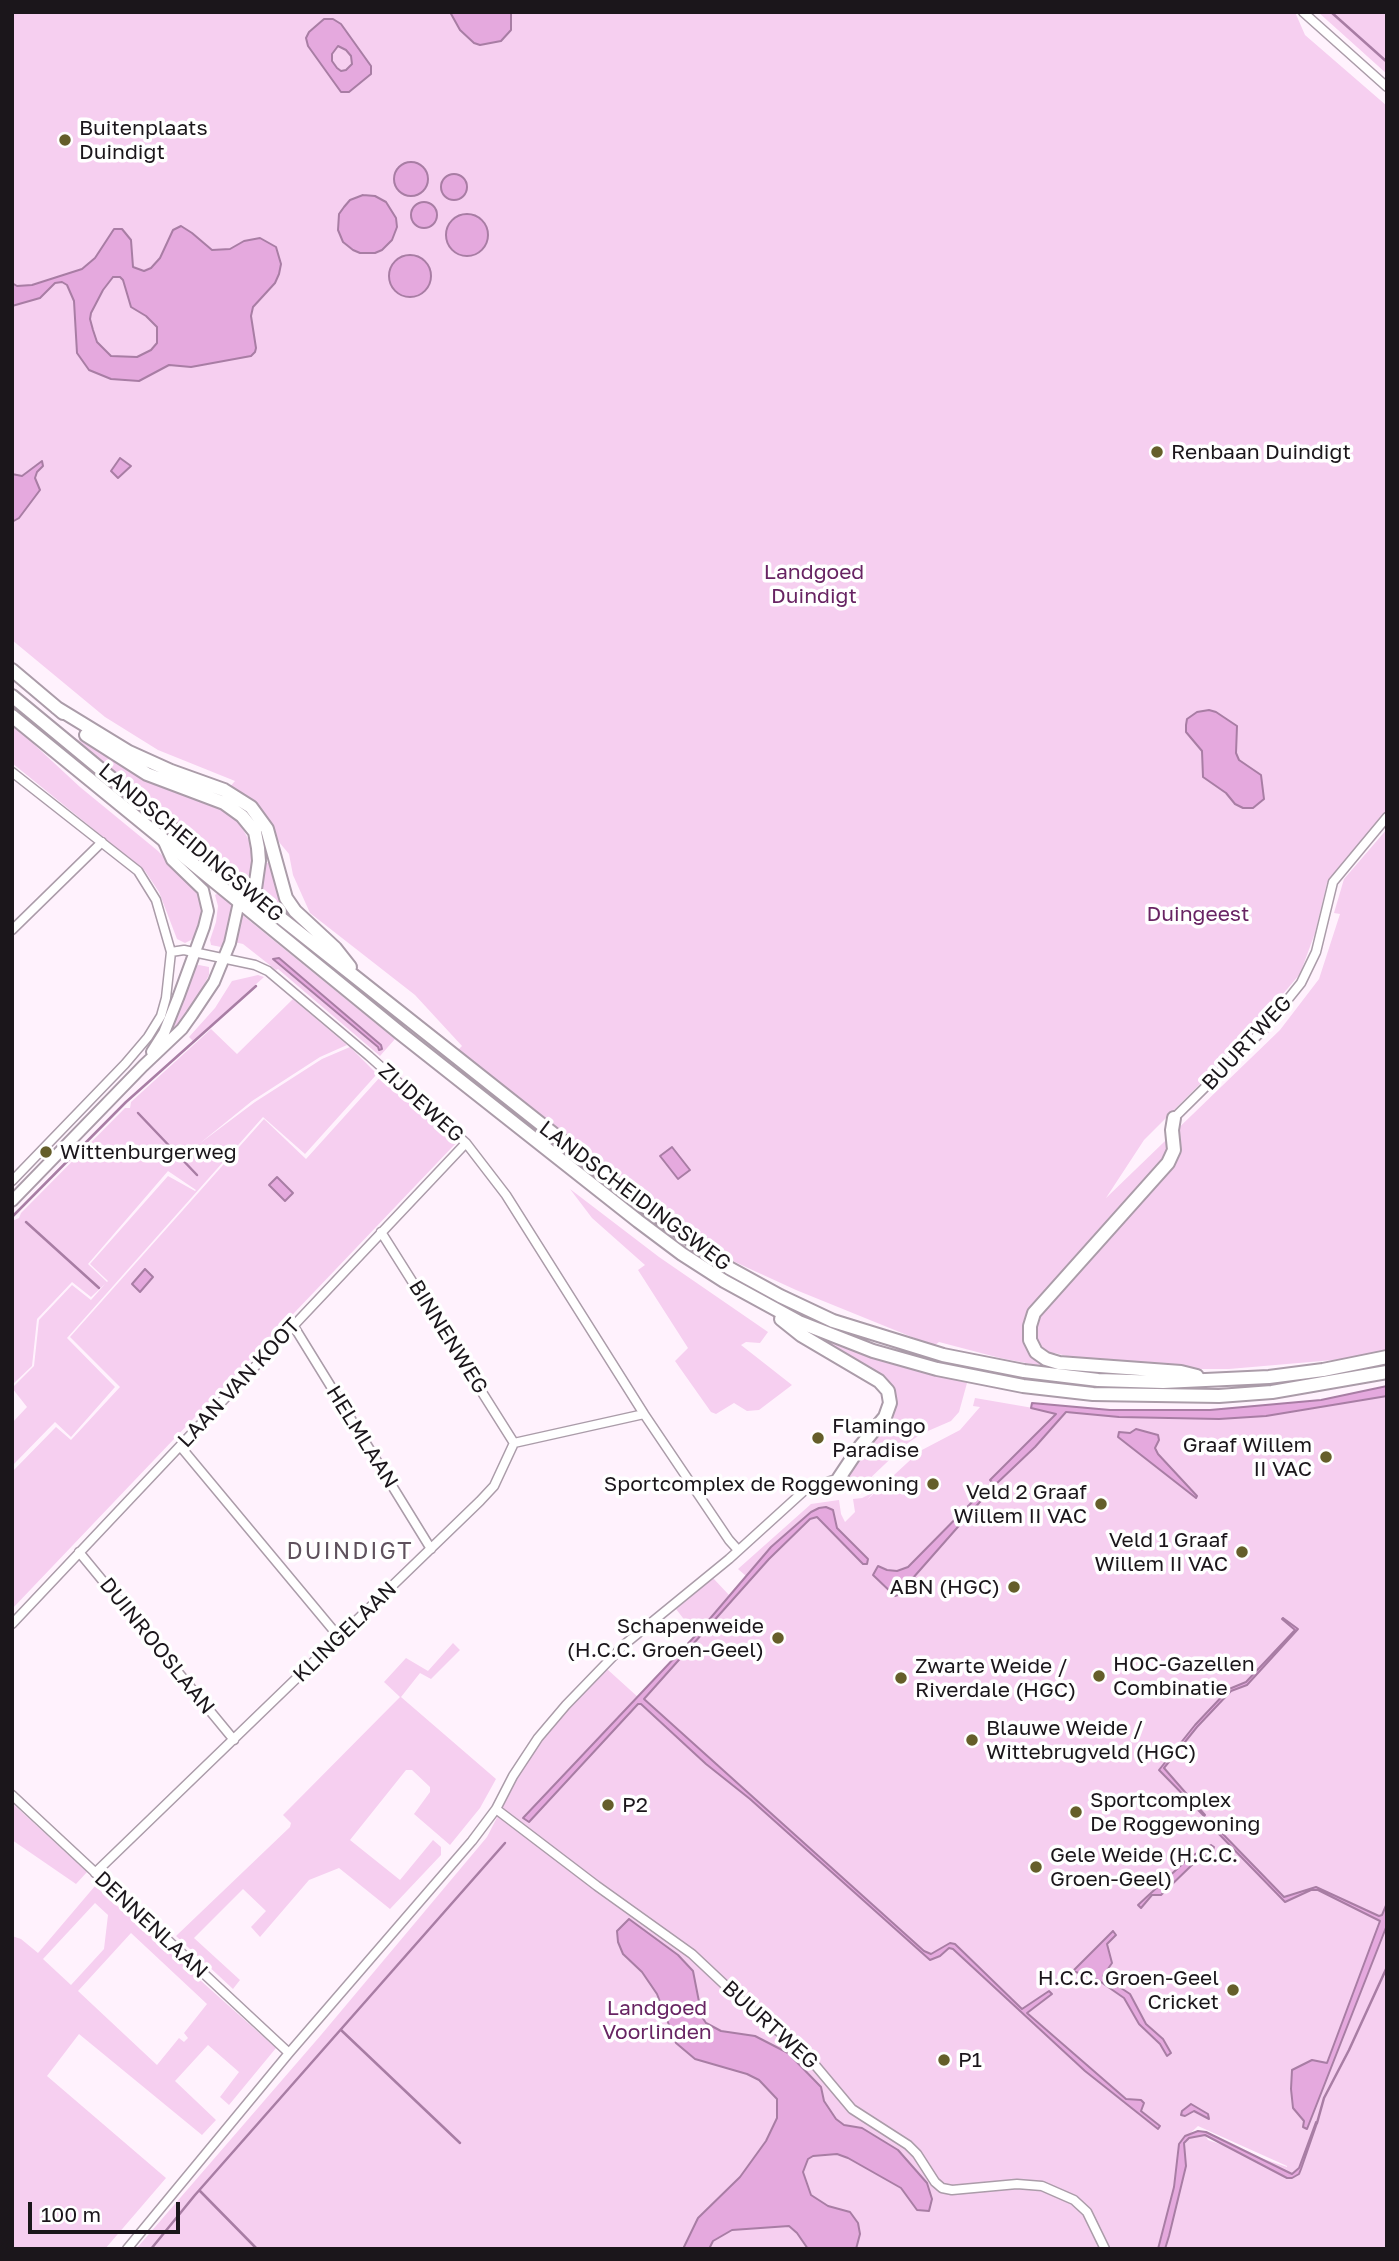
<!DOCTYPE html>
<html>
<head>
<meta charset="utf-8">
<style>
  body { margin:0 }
  #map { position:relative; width:1399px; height:2261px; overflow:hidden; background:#fff2fd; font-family:"Golos Text",sans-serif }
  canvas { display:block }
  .frame { position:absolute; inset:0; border:14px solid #1b161b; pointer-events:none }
  .scale { position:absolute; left:28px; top:2202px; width:152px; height:32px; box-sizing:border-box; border:4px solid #1b161b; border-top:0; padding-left:9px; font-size:21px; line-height:24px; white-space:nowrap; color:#1b161b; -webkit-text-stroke:5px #fff; paint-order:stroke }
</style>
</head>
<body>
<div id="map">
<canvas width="1399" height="2261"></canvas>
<div class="frame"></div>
<div class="scale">100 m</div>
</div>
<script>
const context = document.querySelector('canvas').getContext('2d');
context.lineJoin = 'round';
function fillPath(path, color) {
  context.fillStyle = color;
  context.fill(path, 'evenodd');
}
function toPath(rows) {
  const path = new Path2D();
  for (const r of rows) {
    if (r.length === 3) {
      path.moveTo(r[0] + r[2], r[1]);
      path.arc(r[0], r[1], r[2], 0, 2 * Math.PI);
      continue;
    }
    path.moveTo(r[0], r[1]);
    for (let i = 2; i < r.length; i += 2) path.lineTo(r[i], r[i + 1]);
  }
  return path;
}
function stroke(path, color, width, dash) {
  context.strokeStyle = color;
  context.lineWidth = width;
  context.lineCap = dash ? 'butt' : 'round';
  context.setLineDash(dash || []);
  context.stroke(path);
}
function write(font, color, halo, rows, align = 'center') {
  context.font = font + ' "Golos Text",sans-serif';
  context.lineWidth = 7;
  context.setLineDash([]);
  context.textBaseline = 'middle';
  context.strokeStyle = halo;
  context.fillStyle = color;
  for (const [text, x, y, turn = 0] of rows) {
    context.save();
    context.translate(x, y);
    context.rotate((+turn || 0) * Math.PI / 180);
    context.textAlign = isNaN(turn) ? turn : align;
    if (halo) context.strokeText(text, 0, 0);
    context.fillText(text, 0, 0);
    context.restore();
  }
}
fillPath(toPath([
  [12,12,1295,12,1305,35,1387,106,1387,810,1327,883,1315,933,1300,974,1241,1043,1144,1140,1106,1198,1280,1030,1319,979,1340,914,1334,913,1344,879,1387,829,1387,1350,1345,1359,1229,1369,1197,1369,1078,1359,1055,1353,1052,1368,1000,1358,939,1342,934,1346,796,1290,735,1262,707,1247,523,1104,499,1082,458,1050,462,1046,415,995,310,913,293,875,289,854,274,836,264,814,248,800,228,789,235,781,158,750,105,717,12,640],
  [1318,12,1387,12,1387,74],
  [12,724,80,787,158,851,202,896,205,907,197,937,185,943,177,939,159,892,145,871,12,763],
  [75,738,147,778,211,803,229,813,240,824,251,844,252,867,248,882],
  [266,863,273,863,285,902,279,909,261,894],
  [218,893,235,908,226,943,221,947,211,945,210,940,216,922,218,906,215,895],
  [240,913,395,1039,380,1056,278,969,276,970,243,944,234,942],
  [199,965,209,967,209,975,197,999,172,1035,169,1033,195,966],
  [258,975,264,977,193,1041,189,1037,215,1008,232,981],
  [293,999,347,1045,320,1057,252,1101,199,1144,255,1102,322,1059,350,1047,377,1074,305,1154,263,1117,67,1338,115,1387,71,1437,55,1422,12,1466,12,1423,27,1407,12,1388,34,1366,39,1320,72,1285,91,1300,105,1284,91,1297,72,1282,37,1319,32,1366,12,1385,12,1221,19,1218,21,1213,125,1108,130,1108,131,1102,211,1029,237,1054],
  [168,1171,196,1190,195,1191,168,1176,90,1264,108,1281,107,1282,88,1264],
  [381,1076,457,1142,12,1609,12,1472,56,1427,71,1440,120,1387,70,1337,264,1119,306,1159],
  [570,1189,659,1257,768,1332,760,1343,746,1342,741,1345,792,1385,759,1410,747,1411,734,1403,716,1414,711,1412,675,1361,688,1348,638,1270,645,1265,592,1218],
  [805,1331,899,1366,967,1383,959,1412,951,1421,921,1434,905,1445,864,1484,865,1487,854,1488,845,1479,855,1460,894,1413,896,1405,894,1392],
  [1387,1396,1387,2249,136,2249,321,2035,487,1837,525,1763,551,1727,575,1700,607,1669,650,1708,652,1707,643,1699,769,1559,810,1519,817,1517,818,1508,771,1547,746,1576,738,1569,811,1504,839,1500,841,1514,845,1522,855,1512,853,1499,862,1498,874,1492,867,1500,920,1451,960,1430,980,1407,973,1406,975,1398,1068,1414,1069,1412,1119,1417,1219,1419,1266,1416],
  [1198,2126,1287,2166,1287,2167,1208,2140,1205,2135,1189,2138,1184,2143,1181,2142],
  [713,1578,729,1595,696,1635,676,1609],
  [453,1643,460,1650,431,1679,420,1673,401,1697,496,1779,480,1808,450,1845,414,1814,430,1792,430,1787,412,1770,406,1770,350,1840,400,1880,433,1840,441,1847,441,1855,390,1909,339,1868,309,1880,260,1937,251,1927,266,1911,243,1889,194,1938,240,1980,233,1989,176,1936,290,1827,291,1823,283,1815,400,1697,384,1682,406,1658,428,1671],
  [12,1803,87,1872,76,1884,12,1840],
  [95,1886,276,2048,229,2105,220,2097,239,2072,208,2045,175,2081,216,2120,202,2135,79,2034,47,2076,166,2178,105,2249,12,2249,12,1936,21,1939,38,1953],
  [95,1903,108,1915,104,1949,71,1985,43,1959],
  [131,1933,207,2004,184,2033,188,2038,184,2042,179,2038,157,2065,78,1991]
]), '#f6cff0');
const water = toPath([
  [450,12,511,12,511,30,501,41,480,45,474,43,460,30,450,12],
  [324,19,333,19,341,24,371,66,371,74,349,92,341,92,308,46,306,38,309,32,324,19],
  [338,46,346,50,351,56,352,64,346,70,341,71,337,68,332,61,332,54,338,46],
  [411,179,17],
  [454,187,13],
  [363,195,375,196,386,202,396,218,397,227,392,240,382,250,375,253,360,253,353,250,343,242,338,230,339,214,344,207,350,200,363,195],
  [424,215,13],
  [467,235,21],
  [181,226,192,233,212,250,230,249,244,241,260,238,276,247,281,264,279,274,275,283,253,307,251,316,256,348,255,352,251,356,191,367,169,365,139,381,111,379,89,370,77,353,74,301,67,285,62,282,55,283,40,298,12,306,12,283,17,286,32,285,82,269,95,258,114,229,122,229,131,240,133,267,144,271,151,268,160,258,173,230,181,226],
  [113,277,120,277,123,280,131,307,146,316,157,327,157,343,151,350,137,357,111,356,97,342,93,330,90,319,91,313,103,290,113,277],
  [410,276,21],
  [120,458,131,466,118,478,111,471,120,458],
  [42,461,43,466,37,472,35,478,40,490,19,518,12,522,12,474,22,476,42,461],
  [1209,710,1216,712,1237,726,1236,753,1239,760,1261,775,1264,799,1253,808,1243,808,1235,804,1226,793,1203,777,1202,751,1186,732,1186,725,1187,719,1197,712,1209,710],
  [279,958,381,1045,382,1049,379,1050,378,1047,273,959,279,958],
  [672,1147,690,1170,678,1179,660,1156,672,1147],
  [277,1177,293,1193,285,1201,269,1185,277,1177],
  [145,1269,153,1277,140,1292,132,1284,145,1269],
  [1387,1386,1387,1396,1266,1416,1219,1419,1119,1417,1066,1412,1035,1447,995,1485,990,1480,1056,1414,1031,1408,1032,1403,1110,1410,1210,1410,1321,1400,1387,1386],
  [1136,1429,1158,1435,1159,1440,1155,1448,1158,1454,1197,1496,1196,1498,1118,1437,1119,1432,1130,1433,1136,1429],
  [982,1492,986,1495,898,1595,895,1596,873,1575,878,1566,887,1570,897,1571,908,1567,982,1492],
  [826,1507,833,1510,837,1528,868,1559,867,1564,863,1564,817,1517,810,1519,769,1559,644,1699,924,1951,931,1954,950,1943,955,1944,1022,2009,1049,1991,1052,1994,1027,2013,1126,2099,1141,2100,1144,2103,1141,2111,1160,2126,1158,2129,1085,2071,953,1949,949,1948,940,1956,930,1960,750,1799,706,1764,641,1704,638,1704,529,1822,523,1818,696,1635,771,1547,811,1512,819,1508,826,1507],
  [1283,1618,1298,1629,1247,1685,1231,1691,1197,1727,1164,1768,1205,1815,1204,1816,1159,1770,1195,1725,1229,1689,1246,1682,1295,1630,1282,1619,1283,1618],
  [1217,1828,1284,1897,1316,1887,1379,1916,1382,1915,1387,1903,1387,1925,1307,2129,1303,2127,1304,2121,1293,2108,1291,2089,1292,2070,1312,2060,1327,2063,1380,1921,1318,1890,1311,1890,1285,1902,1215,1830,1217,1828],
  [1211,1845,1214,1847,1212,1853,1195,1862,1161,1895,1152,1895,1141,1908,1138,1905,1190,1857,1211,1845],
  [629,1919,678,1955,693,1971,702,2017,706,2023,721,2031,755,2036,788,2053,821,2087,824,2101,836,2119,844,2125,862,2128,898,2150,927,2183,932,2199,929,2211,917,2210,901,2188,848,2158,837,2154,813,2156,808,2159,803,2172,811,2195,828,2206,850,2212,858,2223,860,2234,856,2249,808,2249,797,2233,789,2226,732,2230,713,2241,709,2249,683,2249,698,2218,740,2177,766,2141,777,2118,777,2099,759,2080,747,2074,695,2059,676,2043,657,1994,642,1972,623,1954,618,1942,617,1931,629,1919],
  [1113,1931,1116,1935,1107,1944,1112,1963,1103,1976,1130,1994,1146,2024,1163,2039,1171,2053,1167,2056,1160,2044,1139,2024,1124,1998,1098,1980,1073,1971,1113,1931],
  [1191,2104,1208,2114,1209,2119,1194,2111,1185,2116,1181,2115,1182,2111,1191,2104],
  [1316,2122,1317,2123,1301,2169,1299,2174,1292,2178,1287,2178,1205,2135,1189,2138,1184,2143,1186,2166,1169,2236,1165,2249,1158,2249,1174,2187,1179,2144,1185,2136,1198,2131,1206,2132,1292,2174,1299,2168,1316,2122]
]);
fillPath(water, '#e5a9de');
stroke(water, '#a87da4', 2);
stroke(toPath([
  [1331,12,1387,62],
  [138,1113,197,1175],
  [12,1217,126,1102,256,986],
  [26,1222,99,1288],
  [341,2030,460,2143],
  [1317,2123,1324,2098,1349,2050,1387,1967],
  [200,2191,257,2249],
  [151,2249,195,2195,505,1843]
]), '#a87da4', 2.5);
const minor = toPath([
  [1303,12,1387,87],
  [12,772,138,871,156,900,171,952,166,998,161,1016,148,1037,125,1064,12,1181],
  [12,930,102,842],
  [171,952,184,950,255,965,268,971,369,1056,466,1143,506,1195,644,1414,729,1540,738,1550],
  [1174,1118,1264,1029,1301,983,1316,952,1333,882,1387,817],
  [381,1232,514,1443],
  [293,1325,431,1549],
  [180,1446,339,1637],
  [79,1552,234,1740],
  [12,1624,466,1143],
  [12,1795,289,2053],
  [496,1809,597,1886,692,1954,759,2017,800,2047,852,2109,908,2145,917,2154,935,2182,942,2188,952,2190,1017,2184,1042,2186,1074,2200,1087,2212,1105,2249],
  [95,1873,480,1501,494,1486,514,1443,644,1414],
  [127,2249,289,2053,472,1841,496,1809,513,1776,538,1738,566,1705,625,1644,729,1559,805,1490,839,1478]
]);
const tertiary = toPath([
  [152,1052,164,1033,178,998,204,927,208,911,203,890,172,860,164,842],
  [12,1201,143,1066,182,1029,192,1015,214,982,230,943,239,902,235,880]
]);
const primary = toPath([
  [12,670,63,713],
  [12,696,272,911,647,1208,729,1268,780,1296,833,1321,943,1355,1024,1371,1098,1380,1163,1382,1269,1377,1323,1370,1387,1357],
  [57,708,129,752,171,771,224,790,251,807,267,829,286,898,295,911,335,948,350,967],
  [12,716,400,1033,638,1221,682,1254,724,1281,799,1322,873,1351,937,1369,1023,1386,1093,1394,1219,1396,1272,1392,1387,1372],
  [86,735,147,774,224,803,242,816,255,832,258,848,259,861,253,903],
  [1174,1118,1172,1130,1174,1150,1168,1163,1034,1313,1030,1326,1030,1340,1036,1352,1046,1359,1059,1363,1181,1372,1197,1376],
  [781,1319,801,1335,879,1381,888,1391,890,1403,885,1417,859,1448,839,1478]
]);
stroke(minor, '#ab9ca9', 11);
stroke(tertiary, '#ab9ca9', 14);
stroke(primary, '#ab9ca9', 16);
stroke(minor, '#fff', 8);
stroke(tertiary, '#fff', 10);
stroke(primary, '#fff', 12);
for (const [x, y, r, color] of [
  [65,140,7,"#655e2a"],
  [1157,452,7,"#655e2a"],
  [46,1152,7,"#655e2a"],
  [818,1438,7,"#655e2a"],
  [1326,1457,7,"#655e2a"],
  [933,1484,7,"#655e2a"],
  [1101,1504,7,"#655e2a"],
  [1242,1552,7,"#655e2a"],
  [1014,1587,7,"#655e2a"],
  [778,1638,7,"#655e2a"],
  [1099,1676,7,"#655e2a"],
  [901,1678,7,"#655e2a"],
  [972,1740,7,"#655e2a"],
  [608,1805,7,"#655e2a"],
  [1076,1812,7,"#655e2a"],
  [1036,1867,7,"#655e2a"],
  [1233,1990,7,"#655e2a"],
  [944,2060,7,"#655e2a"]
]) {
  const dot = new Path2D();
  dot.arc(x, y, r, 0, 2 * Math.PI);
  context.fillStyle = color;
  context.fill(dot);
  stroke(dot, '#fff', 2.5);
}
write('21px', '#1b161b', '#fff', [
  ["Buitenplaats",79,128],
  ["Duindigt",79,152],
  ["Renbaan Duindigt",1171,452],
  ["Wittenburgerweg",60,1152],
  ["Flamingo",832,1426],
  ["Paradise",832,1450],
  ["Graaf Willem",1312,1445,"right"],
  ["II VAC",1312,1469,"right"],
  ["Sportcomplex de Roggewoning",919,1484,"right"],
  ["Veld 2 Graaf",1087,1492,"right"],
  ["Willem II VAC",1087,1516,"right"],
  ["Veld 1 Graaf",1228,1540,"right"],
  ["Willem II VAC",1228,1564,"right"],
  ["ABN (HGC)",1000,1587,"right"],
  ["Schapenweide",764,1626,"right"],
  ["(H.C.C. Groen-Geel)",764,1650,"right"],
  ["HOC-Gazellen",1113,1664],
  ["Combinatie",1113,1688],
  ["Zwarte Weide /",915,1666],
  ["Riverdale (HGC)",915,1690],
  ["Blauwe Weide /",986,1728],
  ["Wittebrugveld (HGC)",986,1752],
  ["Sportcomplex",1090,1800],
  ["De Roggewoning",1090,1824],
  ["P2",622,1805],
  ["Gele Weide (H.C.C.",1050,1855],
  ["Groen-Geel)",1050,1879],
  ["H.C.C. Groen-Geel",1219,1978,"right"],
  ["Cricket",1219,2002,"right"],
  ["P1",958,2060]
], 'left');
write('21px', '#682463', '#fff', [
  ["Landgoed",814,572],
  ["Duindigt",814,596],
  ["Duingeest",1198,914],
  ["Landgoed",657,2008],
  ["Voorlinden",657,2032]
]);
write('21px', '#1b161b', '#fff', [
  ["LANDSCHEIDINGSWEG",191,843,40],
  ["BUURTWEG",1247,1043,-47],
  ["ZIJDEWEG",421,1103,42],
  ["LANDSCHEIDINGSWEG",635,1196,37],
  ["BINNENWEG",448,1337,58],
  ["LAAN VAN KOOT",239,1383,-47],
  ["HELMLAAN",362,1437,58],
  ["KLINGELAAN",345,1632,-44],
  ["DUINROOSLAAN",157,1646,51],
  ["DENNENLAAN",151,1925,43],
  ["BUURTWEG",770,2025,42]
]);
context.letterSpacing = '2px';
write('23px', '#5f515d', '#fff', [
  ["DUINDIGT",350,1552]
]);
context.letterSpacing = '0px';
</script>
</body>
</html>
